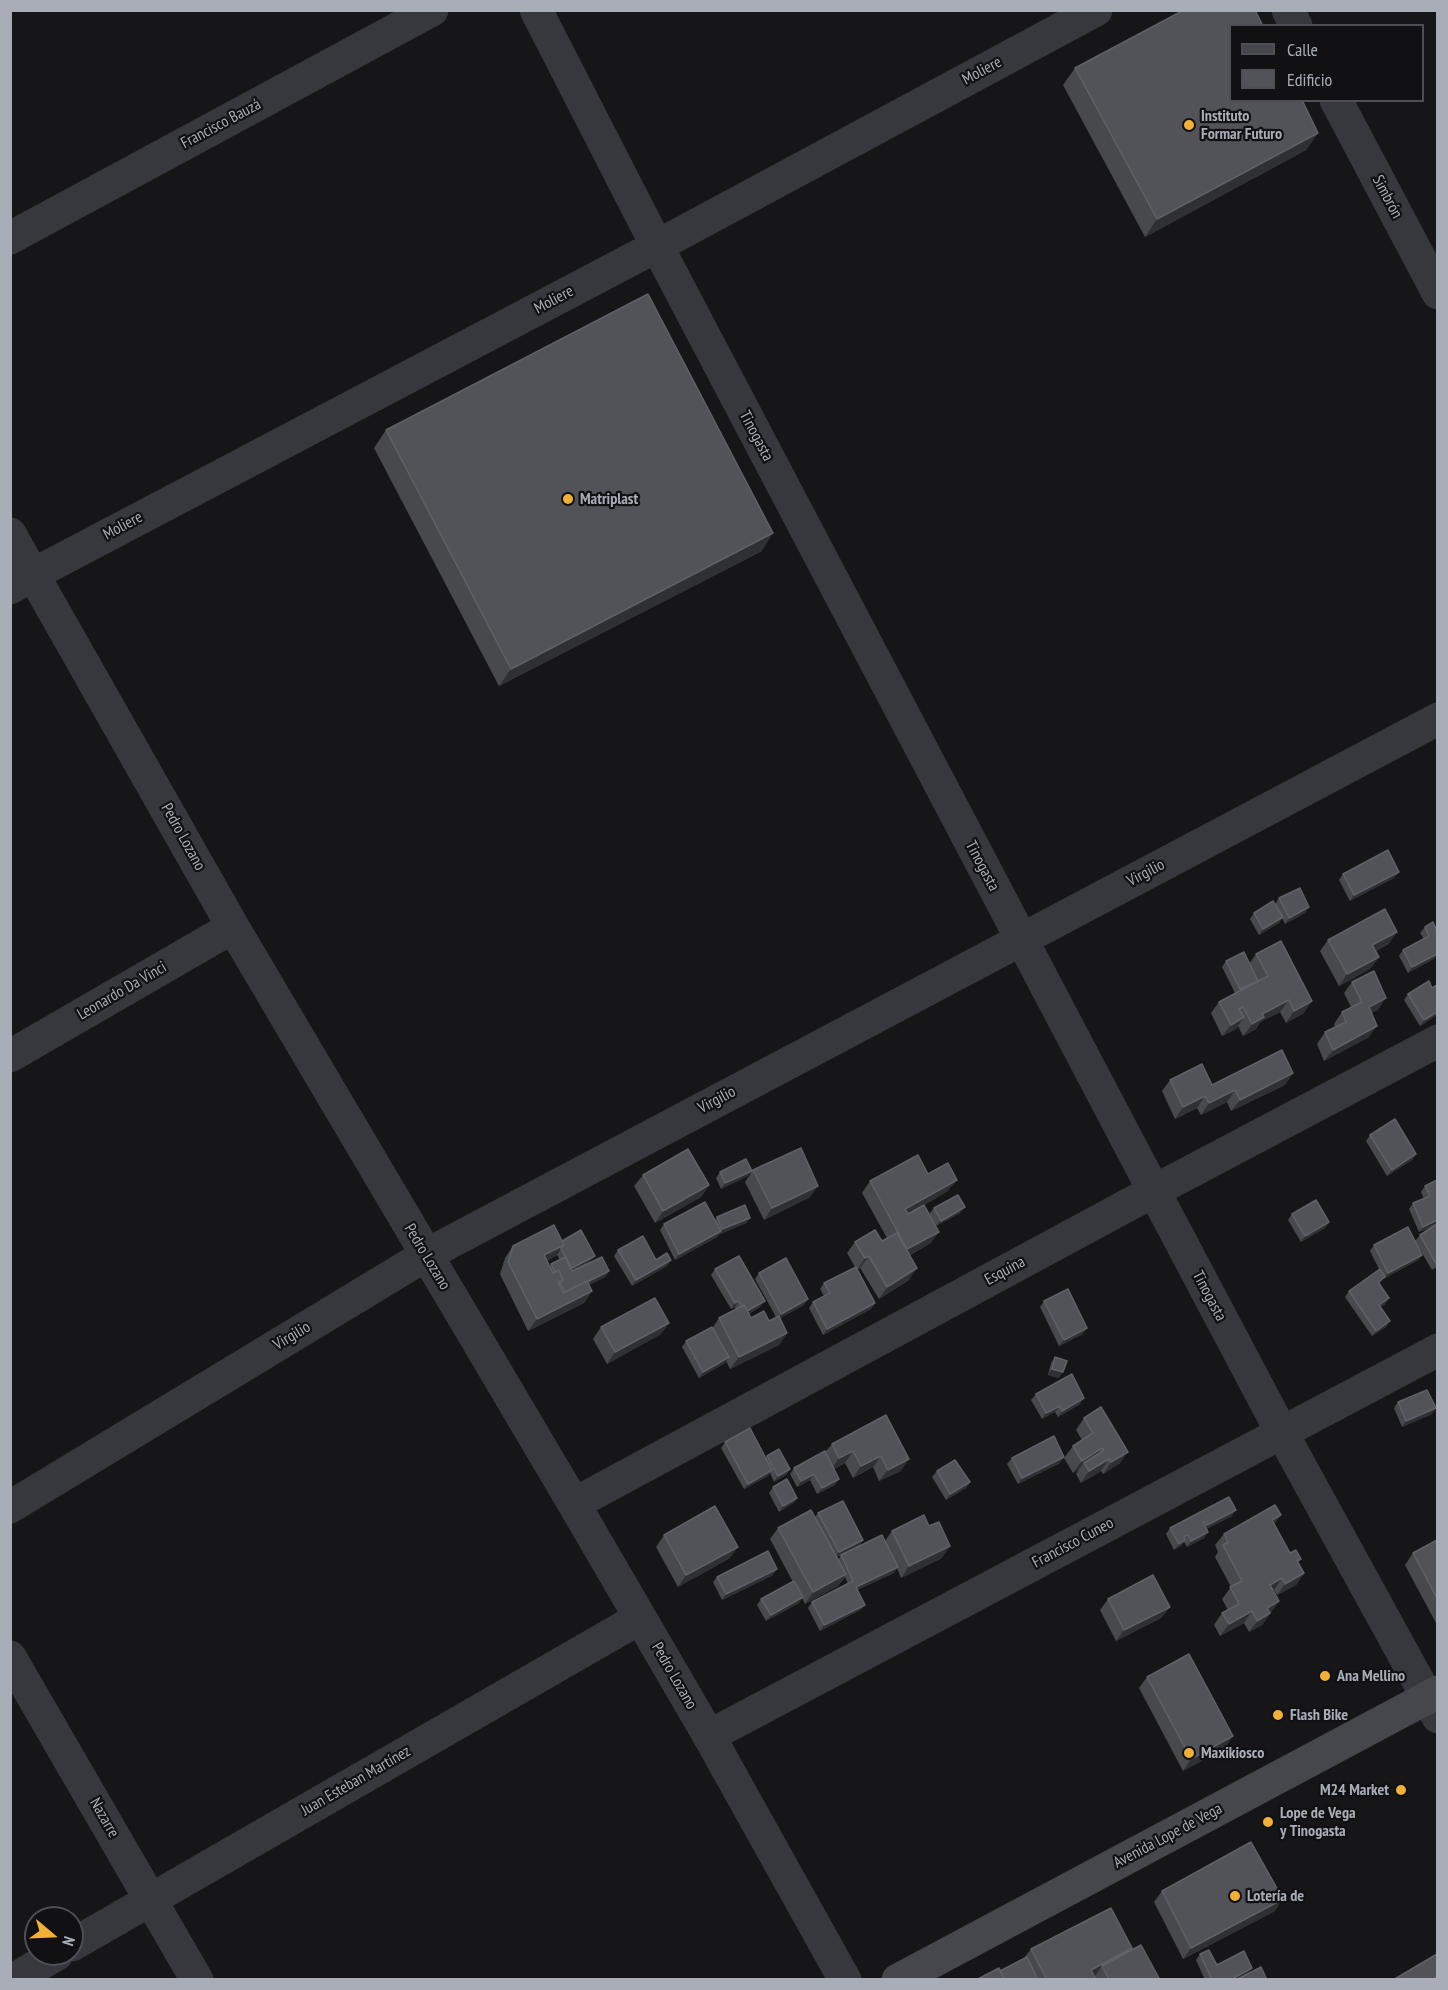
<!DOCTYPE html>
<html>
<head>
<meta charset="utf-8">
<style>
  body { margin:0 }
  #map { position:relative; width:1448px; height:1990px; overflow:hidden; background:#161618; font-family:"PT Sans Narrow",sans-serif }
  canvas { display:block }
  .frame { position:absolute; inset:0; border:12px solid #a8adb8; pointer-events:none }
  .legend { position:absolute; left:1229px; top:24px; width:195px; height:78px; box-sizing:border-box; background:#111113; border:2px solid #4d4f55; margin:0; padding:8px 10px; list-style:none; font-size:18px; color:#a8adb8 }
  .legend li { display:flex; align-items:center; gap:12px; height:30px }
  .legend b { width:30px; border:2px solid #4d4f55 }
  .north { position:absolute; left:24px; top:1906px; width:60px; height:60px; box-sizing:border-box; background:#111113; border:2px solid #4d4f55; border-radius:50%; rotate:109deg; font-size:16px; font-weight:700; line-height:24px; text-align:center; color:#a8adb8 }
  .north::after { content:''; display:block; margin:auto; width:21px; height:27px; background:#f2b134; clip-path:polygon(50% 0,100% 100%,50% 72%,0 100%) }
</style>
</head>
<body>
<div id="map">
<canvas width="1448" height="1990"></canvas>
<div class="frame"></div>
<ul class="legend">
<li><b style="height:8px;background:#45474d"></b>Calle</li>
<li><b style="height:16px;background:#525359"></b>Edificio</li>
</ul>
<div class="north">N</div>
</div>
<script>
const context = document.querySelector('canvas').getContext('2d');
context.lineJoin = 'round';
function toPath(rows) {
  const path = new Path2D();
  for (const r of rows) {
    path.moveTo(r[0], r[1]);
    for (let i = 2; i < r.length; i += 2) path.lineTo(r[i], r[i + 1]);
  }
  return path;
}
function stroke(path, color, width, dash) {
  context.strokeStyle = color;
  context.lineWidth = width;
  context.lineCap = dash ? 'butt' : 'round';
  context.setLineDash(dash || []);
  context.stroke(path);
}
function fillPath(path, color) {
  context.fillStyle = color;
  context.fill(path, 'evenodd');
}
function write(font, color, halo, rows, align = 'center') {
  context.font = font + ' "PT Sans Narrow",sans-serif';
  context.lineWidth = 4.5;
  context.setLineDash([]);
  context.textBaseline = 'middle';
  context.strokeStyle = halo;
  context.fillStyle = color;
  for (const [text, x, y, turn = 0] of rows) {
    context.save();
    context.translate(x, y);
    context.rotate((+turn || 0) * Math.PI / 180);
    context.textAlign = isNaN(turn) ? turn : align;
    if (halo) context.strokeText(text, 0, 0);
    context.fillText(text, 0, 0);
    context.restore();
  }
}
stroke(toPath([
  [536,10,657,246,1154,1191,1282,1433,1438,1717],
  [1288,10,1296,26],
  [1336,100,1438,293],
  [10,238,432,10],
  [10,534,233,927,574,1504,709,1736,845,1980],
  [10,588,34,574,657,246,1096,10],
  [10,1056,233,927],
  [574,1504,1154,1191,1438,1041],
  [10,1507,426,1255,1438,719],
  [10,1657,197,1980],
  [709,1736,1438,1350],
  [72,1945,640,1618],
  [13,1980,57,1954]
]), '#37383d', 33);
stroke(toPath([
  [898,1980,1438,1692]
]), '#45474d', 33);
fillPath(toPath([
  [1075,68,1318,133,1306,150,1145,237,1063,85],
  [386,430,762,551,499,686,374,448],
  [1399,872,1394,878,1350,901,1339,880,1343,874],
  [1279,898,1305,913,1285,924,1282,918,1279,923,1259,935,1250,919,1254,913,1275,904],
  [1425,927,1437,931,1437,957,1408,973,1399,956,1403,950,1424,939,1420,933],
  [1328,940,1389,944,1376,951,1379,957,1370,969,1339,986,1320,951],
  [1256,954,1304,1013,1286,1023,1280,1012,1260,1022,1256,1029,1243,1036,1238,1026,1236,1029,1222,1036,1211,1013,1219,1002,1235,993,1222,967,1226,961,1249,964],
  [1352,982,1378,1010,1371,1013,1369,1037,1324,1061,1317,1044,1325,1032,1335,1027,1334,1024,1342,1012,1351,1007,1344,993],
  [1437,985,1437,1015,1420,1026,1404,1000,1408,994,1432,988],
  [1170,1080,1212,1085,1285,1085,1231,1111,1227,1102,1201,1115,1197,1108,1175,1119,1162,1091],
  [1370,1135,1416,1154,1412,1160,1387,1176,1366,1141],
  [753,1170,810,1197,764,1220,745,1182],
  [720,1172,748,1176,721,1189,716,1178],
  [928,1174,948,1191,909,1214,931,1243,910,1255,909,1280,879,1299,860,1268,857,1270,875,1303,871,1309,823,1335,809,1308,813,1302,824,1296,820,1289,824,1283,855,1267,847,1253,855,1242,882,1241,887,1238,862,1193,870,1181],
  [643,1175,709,1185,701,1197,655,1223,634,1186],
  [1437,1180,1437,1267,1432,1270,1415,1241,1420,1235,1437,1225,1419,1232,1409,1209,1413,1203,1424,1199,1421,1192,1425,1186],
  [934,1208,960,1213,936,1226,929,1214],
  [1292,1214,1329,1222,1325,1228,1301,1242,1288,1220],
  [717,1217,750,1218,746,1223,718,1235,717,1237,675,1260,660,1230,664,1224,715,1220],
  [562,1241,595,1256,590,1261,575,1270,609,1271,605,1277,589,1285,592,1291,584,1303,528,1331,500,1274,505,1258,513,1246],
  [557,1255,560,1260,551,1264,550,1266,547,1261],
  [1374,1245,1422,1255,1418,1260,1384,1278,1379,1284,1389,1298,1385,1304,1381,1307,1386,1327,1372,1336,1345,1297,1349,1291,1379,1269,1370,1251],
  [618,1250,656,1260,671,1260,667,1266,632,1286,614,1256],
  [715,1269,760,1307,749,1314,751,1318,769,1321,776,1317,755,1279,759,1273,804,1305,780,1318,787,1333,779,1345,730,1369,726,1361,725,1363,699,1378,682,1347,686,1341,713,1327,719,1318,736,1310,735,1307,731,1309,711,1275],
  [1044,1301,1083,1334,1059,1346,1040,1307],
  [669,1323,661,1334,607,1364,593,1339,601,1327],
  [1055,1357,1059,1378,1048,1375,1051,1363],
  [1036,1394,1080,1404,1058,1417,1055,1412,1042,1419,1031,1400],
  [1398,1402,1432,1414,1402,1427,1394,1408],
  [886,1415,901,1471,879,1481,873,1467,853,1478,845,1463,834,1469,835,1485,817,1494,810,1480,797,1487,790,1474,794,1468,825,1452,832,1444],
  [1084,1418,1120,1463,1103,1474,1101,1471,1081,1483,1076,1474,1079,1469,1073,1473,1064,1458,1073,1446,1082,1440,1076,1430],
  [725,1442,766,1458,767,1456,790,1469,786,1475,774,1482,770,1473,768,1476,744,1489,721,1448],
  [1012,1458,1060,1463,1018,1484,1007,1464],
  [937,1471,970,1482,966,1488,946,1500,932,1477],
  [773,1487,797,1498,793,1503,779,1512,769,1493],
  [818,1513,863,1540,859,1546,837,1557,838,1560,841,1555,885,1541,892,1531,942,1558,901,1578,897,1568,894,1573,857,1590,865,1605,860,1610,820,1631,808,1608,812,1602,848,1584,845,1577,838,1586,805,1604,802,1598,799,1603,766,1621,757,1605,761,1599,793,1582,770,1539,778,1528,815,1517],
  [1232,1516,1206,1529,1204,1538,1187,1547,1184,1542,1181,1546,1174,1550,1166,1534,1170,1528],
  [1274,1524,1290,1553,1301,1559,1298,1562,1304,1573,1296,1585,1277,1595,1274,1590,1273,1590,1279,1601,1262,1625,1249,1632,1244,1623,1220,1636,1214,1625,1222,1613,1228,1610,1222,1599,1231,1587,1215,1557,1218,1552,1215,1545,1224,1534],
  [664,1535,730,1558,678,1587,656,1547],
  [1437,1540,1437,1625,1405,1565,1413,1553],
  [773,1575,722,1600,713,1582,717,1577],
  [1108,1599,1170,1607,1161,1618,1116,1641,1100,1610],
  [1147,1677,1225,1748,1183,1771,1139,1688],
  [1162,1891,1275,1911,1183,1959,1154,1902],
  [1132,1948,1130,1951,1160,1980,976,1980,1000,1971,1024,1958,1031,1949],
  [1200,1954,1217,1965,1267,1980,1205,1980,1196,1960]
]), '#47494d');
fillPath(toPath([
  [1318,133,1306,150,1145,237,1157,219],
  [773,533,762,551,499,686,511,669],
  [1399,872,1394,878,1350,901,1354,895],
  [1309,907,1305,913,1285,924,1289,918],
  [1283,917,1279,923,1259,935,1263,929],
  [1397,932,1389,944,1364,957,1372,945],
  [1437,954,1437,957,1408,973,1412,967],
  [1379,957,1370,969,1339,986,1347,974],
  [1386,998,1378,1010,1360,1019,1369,1007],
  [1289,1000,1280,1012,1260,1022,1256,1029,1243,1036,1252,1024,1262,1014],
  [1312,1001,1304,1013,1286,1023,1294,1011],
  [1437,1012,1437,1015,1420,1026,1424,1020],
  [1244,1017,1236,1029,1222,1036,1231,1025],
  [1377,1026,1369,1037,1324,1061,1333,1050],
  [1293,1073,1285,1085,1231,1111,1240,1100],
  [1235,1090,1227,1102,1201,1115,1209,1103],
  [1205,1096,1197,1108,1175,1119,1183,1107],
  [1416,1154,1412,1160,1387,1176,1392,1170],
  [752,1171,748,1176,721,1189,725,1183],
  [957,1180,948,1191,897,1221,905,1209],
  [709,1185,701,1197,655,1223,663,1211],
  [818,1186,810,1197,764,1220,772,1208],
  [965,1207,960,1213,936,1226,941,1221],
  [750,1218,746,1223,718,1235,717,1237,675,1260,679,1254,721,1232,722,1229],
  [1437,1220,1437,1224,1419,1232,1423,1227],
  [1329,1222,1325,1228,1301,1242,1305,1236],
  [939,1232,931,1243,899,1260,907,1249],
  [564,1245,556,1256,536,1266,544,1255],
  [1422,1255,1418,1260,1384,1279,1388,1273],
  [595,1256,590,1261,567,1274,572,1268],
  [869,1256,860,1268,857,1270,865,1258],
  [671,1260,667,1266,632,1286,636,1280],
  [917,1268,909,1280,879,1299,887,1287],
  [609,1271,605,1277,561,1299,565,1293],
  [592,1291,584,1303,528,1331,537,1319],
  [1389,1298,1385,1304,1375,1311,1379,1305],
  [808,1299,804,1305,777,1320,781,1314],
  [739,1301,735,1307,731,1309,735,1303],
  [765,1301,760,1307,741,1318,745,1312],
  [875,1303,871,1309,823,1335,827,1329],
  [1390,1321,1386,1327,1372,1336,1376,1331],
  [669,1323,661,1334,607,1364,615,1352],
  [1087,1328,1083,1334,1059,1346,1064,1340],
  [787,1333,779,1345,730,1369,739,1357],
  [729,1357,725,1363,699,1378,703,1372],
  [1052,1369,1063,1372,1059,1378,1048,1375],
  [1084,1398,1080,1404,1058,1417,1062,1411],
  [1060,1406,1055,1412,1042,1419,1046,1413],
  [1436,1408,1432,1414,1402,1427,1406,1421],
  [1102,1448,1094,1460,1084,1463,1079,1469,1073,1473,1082,1461],
  [853,1451,845,1463,831,1470,839,1458],
  [1128,1452,1120,1463,1103,1474,1111,1462],
  [881,1456,873,1467,853,1478,861,1466],
  [1064,1457,1060,1463,1018,1484,1022,1478],
  [909,1459,901,1471,879,1481,888,1470],
  [1109,1459,1101,1471,1081,1483,1089,1471],
  [790,1469,786,1475,774,1482,778,1476],
  [772,1470,768,1476,744,1489,748,1484],
  [814,1474,810,1480,797,1487,801,1481],
  [839,1479,835,1485,817,1494,822,1488],
  [970,1482,966,1488,946,1500,950,1494],
  [797,1498,793,1503,779,1512,783,1506],
  [1236,1510,1232,1516,1203,1531,1207,1525],
  [1281,1515,1273,1526,1272,1520],
  [1208,1532,1204,1538,1187,1547,1191,1541],
  [863,1540,859,1546,834,1558,839,1552],
  [1185,1540,1181,1546,1174,1550,1179,1544],
  [950,1546,942,1558,901,1578,909,1566],
  [738,1547,730,1558,678,1587,686,1575],
  [898,1567,894,1573,851,1593,856,1587],
  [777,1569,773,1575,722,1600,726,1594],
  [1304,1573,1296,1585,1277,1595,1285,1584],
  [846,1574,838,1586,805,1604,813,1592],
  [1282,1578,1274,1590,1261,1597,1270,1585],
  [803,1597,799,1603,766,1621,771,1615],
  [1279,1601,1262,1625,1249,1632,1267,1608],
  [865,1605,860,1610,820,1631,824,1625],
  [1170,1607,1161,1618,1116,1641,1124,1630],
  [1252,1611,1244,1623,1220,1636,1229,1624],
  [1233,1736,1225,1748,1183,1771,1191,1759],
  [1283,1899,1275,1911,1183,1959,1191,1948],
  [1132,1948,1124,1960,1102,1966,1096,1975,1087,1980,1091,1970],
  [1252,1968,1248,1974,1237,1980,1230,1980]
]), '#2f3033');
const building = toPath([
  [1184,10,1255,10,1263,26,1230,26,1230,100,1302,100,1318,133,1157,219,1075,68,1184,10],
  [648,294,773,533,511,669,386,430,648,294],
  [1388,850,1399,872,1354,895,1343,874,1388,850],
  [1300,888,1309,907,1289,918,1279,898,1300,888],
  [1273,901,1283,917,1263,929,1254,913,1273,901],
  [1385,909,1397,932,1372,945,1379,957,1347,974,1328,940,1385,909],
  [1433,922,1437,931,1437,954,1412,967,1403,950,1429,936,1425,927,1433,922],
  [1281,941,1312,1001,1294,1011,1289,1000,1262,1014,1264,1017,1252,1024,1243,1007,1239,1009,1244,1017,1231,1025,1219,1002,1268,976,1256,954,1281,941],
  [1244,952,1258,981,1240,989,1226,961,1244,952],
  [1374,971,1386,998,1369,1007,1377,1026,1333,1050,1325,1032,1346,1022,1342,1012,1362,1002,1352,982,1374,971],
  [1429,981,1432,988,1437,985,1437,1012,1424,1020,1408,994,1429,981],
  [1282,1050,1293,1073,1240,1100,1235,1090,1209,1103,1205,1096,1183,1107,1170,1080,1202,1064,1212,1085,1282,1050],
  [1395,1119,1416,1154,1392,1170,1370,1135,1395,1119],
  [801,1148,818,1186,772,1208,753,1170,801,1148],
  [688,1149,709,1185,663,1211,643,1175,688,1149],
  [918,1155,928,1174,948,1163,957,1180,905,1209,908,1214,924,1205,939,1232,907,1249,870,1181,918,1155],
  [746,1159,752,1171,725,1183,720,1172,746,1159],
  [1437,1180,1437,1220,1423,1227,1413,1203,1430,1196,1425,1186,1437,1180],
  [958,1195,965,1207,941,1221,934,1208,958,1195],
  [1316,1200,1329,1222,1305,1236,1292,1214,1316,1200],
  [705,1202,721,1231,679,1254,664,1224,705,1202],
  [745,1205,750,1218,722,1229,717,1217,745,1205],
  [1437,1224,1437,1263,1436,1264,1420,1235,1437,1224],
  [554,1225,564,1245,544,1255,553,1273,559,1270,563,1280,558,1282,563,1293,587,1281,592,1291,537,1319,508,1262,513,1246,554,1225],
  [1408,1227,1422,1255,1388,1273,1374,1245,1408,1227],
  [581,1230,595,1256,572,1268,561,1249,564,1245,562,1241,581,1230],
  [875,1230,882,1241,897,1233,917,1268,887,1287,869,1256,865,1258,855,1242,875,1230],
  [643,1236,656,1260,667,1253,671,1260,636,1280,618,1250,643,1236],
  [739,1256,765,1301,747,1311,744,1305,742,1307,739,1301,735,1303,715,1269,739,1256],
  [565,1257,572,1271,602,1257,609,1271,587,1282,587,1281,565,1292,560,1283,563,1280,559,1270,555,1272,551,1264,565,1257],
  [786,1258,808,1299,781,1314,759,1273,786,1258],
  [856,1267,875,1303,827,1329,813,1302,830,1293,824,1283,856,1267],
  [1380,1269,1385,1277,1378,1282,1389,1298,1379,1305,1390,1321,1376,1331,1349,1291,1380,1269],
  [1068,1289,1087,1328,1064,1340,1044,1301,1068,1289],
  [655,1298,669,1323,615,1352,601,1327,655,1298],
  [744,1305,751,1318,764,1311,769,1321,779,1316,787,1333,739,1357,719,1318,744,1305],
  [712,1327,729,1357,703,1372,686,1341,712,1327],
  [1055,1357,1067,1361,1063,1372,1052,1369,1055,1357],
  [1072,1374,1084,1398,1062,1411,1060,1406,1046,1413,1036,1394,1072,1374],
  [1427,1390,1436,1408,1406,1421,1398,1402,1427,1390],
  [1101,1407,1128,1452,1111,1462,1109,1459,1089,1471,1084,1463,1104,1450,1102,1448,1082,1461,1073,1446,1093,1433,1084,1418,1101,1407],
  [886,1415,909,1459,888,1470,881,1456,861,1466,853,1451,839,1458,832,1444,886,1415],
  [750,1428,772,1470,748,1484,725,1442,750,1428],
  [1054,1436,1064,1457,1022,1478,1012,1458,1054,1436],
  [779,1449,790,1469,778,1476,767,1456,779,1449],
  [825,1451,839,1479,822,1488,814,1474,801,1481,794,1468,825,1451],
  [955,1460,970,1482,950,1494,937,1471,955,1460],
  [787,1479,797,1498,783,1506,773,1487,787,1479],
  [1229,1497,1236,1510,1207,1525,1205,1521,1203,1522,1208,1532,1191,1541,1188,1535,1184,1536,1185,1540,1179,1544,1170,1528,1229,1497],
  [843,1501,863,1540,839,1552,818,1513,843,1501],
  [1275,1505,1281,1515,1272,1520,1290,1553,1296,1550,1301,1559,1297,1561,1304,1573,1285,1584,1282,1578,1270,1585,1279,1601,1267,1608,1270,1613,1257,1621,1252,1611,1229,1624,1222,1613,1239,1604,1230,1587,1242,1581,1223,1545,1228,1542,1224,1534,1275,1505],
  [715,1506,738,1547,686,1575,664,1535,715,1506],
  [811,1510,846,1574,813,1592,778,1528,811,1510],
  [924,1515,929,1526,939,1522,950,1546,909,1566,892,1531,924,1515],
  [882,1535,898,1567,856,1587,865,1605,824,1625,812,1602,853,1581,841,1555,882,1535],
  [1437,1540,1437,1598,1413,1553,1437,1540],
  [768,1551,777,1569,726,1594,717,1577,768,1551],
  [1153,1575,1170,1607,1124,1630,1108,1599,1153,1575],
  [794,1581,803,1597,771,1615,761,1599,794,1581],
  [1189,1654,1233,1736,1191,1759,1147,1677,1189,1654],
  [1251,1842,1283,1899,1191,1948,1162,1891,1251,1842],
  [1111,1908,1132,1948,1091,1970,1096,1980,1047,1980,1031,1949,1111,1908],
  [1141,1945,1160,1980,1108,1980,1109,1979,1102,1966,1141,1945],
  [1209,1950,1217,1965,1244,1951,1252,1968,1230,1980,1212,1980,1200,1954,1209,1950],
  [1437,1954,1437,1976,1432,1980,1393,1980,1437,1954],
  [1027,1957,1038,1980,1005,1980,1000,1971,1027,1957],
  [1261,1967,1267,1980,1236,1980,1261,1967],
  [999,1968,1005,1980,976,1980,999,1968]
]);
fillPath(building, '#525359');
stroke(building, '#5f6168', 1.5);
for (const [x, y, r, color] of [
  [1189,125,6,"#f2b134"],
  [568,499,6,"#f2b134"],
  [1325,1676,6,"#f2b134"],
  [1278,1715,6,"#f2b134"],
  [1189,1753,6,"#f2b134"],
  [1401,1790,6,"#f2b134"],
  [1268,1822,6,"#f2b134"],
  [1235,1896,6,"#f2b134"]
]) {
  const dot = new Path2D();
  dot.arc(x, y, r, 0, 2 * Math.PI);
  context.fillStyle = color;
  context.fill(dot);
  stroke(dot, '#111113', 2);
}
write('16px', '#a8adb8', '#111113', [
  ["Moliere",982,71,-28],
  ["Francisco Bauzá",221,124,-28],
  ["Simbrón",1387,197,62],
  ["Moliere",554,300,-28],
  ["Tinogasta",756,436,62],
  ["Moliere",123,526,-28],
  ["Pedro Lozano",183,837,61],
  ["Tinogasta",982,866,62],
  ["Virgilio",1146,873,-28],
  ["Leonardo Da Vinci",122,991,-30],
  ["Virgilio",717,1100,-28],
  ["Pedro Lozano",427,1257,59],
  ["Esquina",1005,1271,-28],
  ["Tinogasta",1209,1296,62],
  ["Virgilio",292,1336,-31],
  ["Francisco Cuneo",1073,1543,-28],
  ["Pedro Lozano",674,1676,60],
  ["Juan Esteban Martínez",356,1781,-30],
  ["Nazarre",104,1818,60],
  ["Avenida Lope de Vega",1168,1836,-28]
]);
write('bold 16px', '#a8adb8', '#111113', [
  ["Instituto",1201,116],
  ["Formar Futuro",1201,134],
  ["Matriplast",580,499],
  ["Ana Mellino",1337,1676],
  ["Flash Bike",1290,1715],
  ["Maxikiosco",1201,1753],
  ["M24 Market",1389,1790,"right"],
  ["Lope de Vega",1280,1813],
  ["y Tinogasta",1280,1831],
  ["Lotería de",1247,1896]
], 'left');
</script>
</body>
</html>
